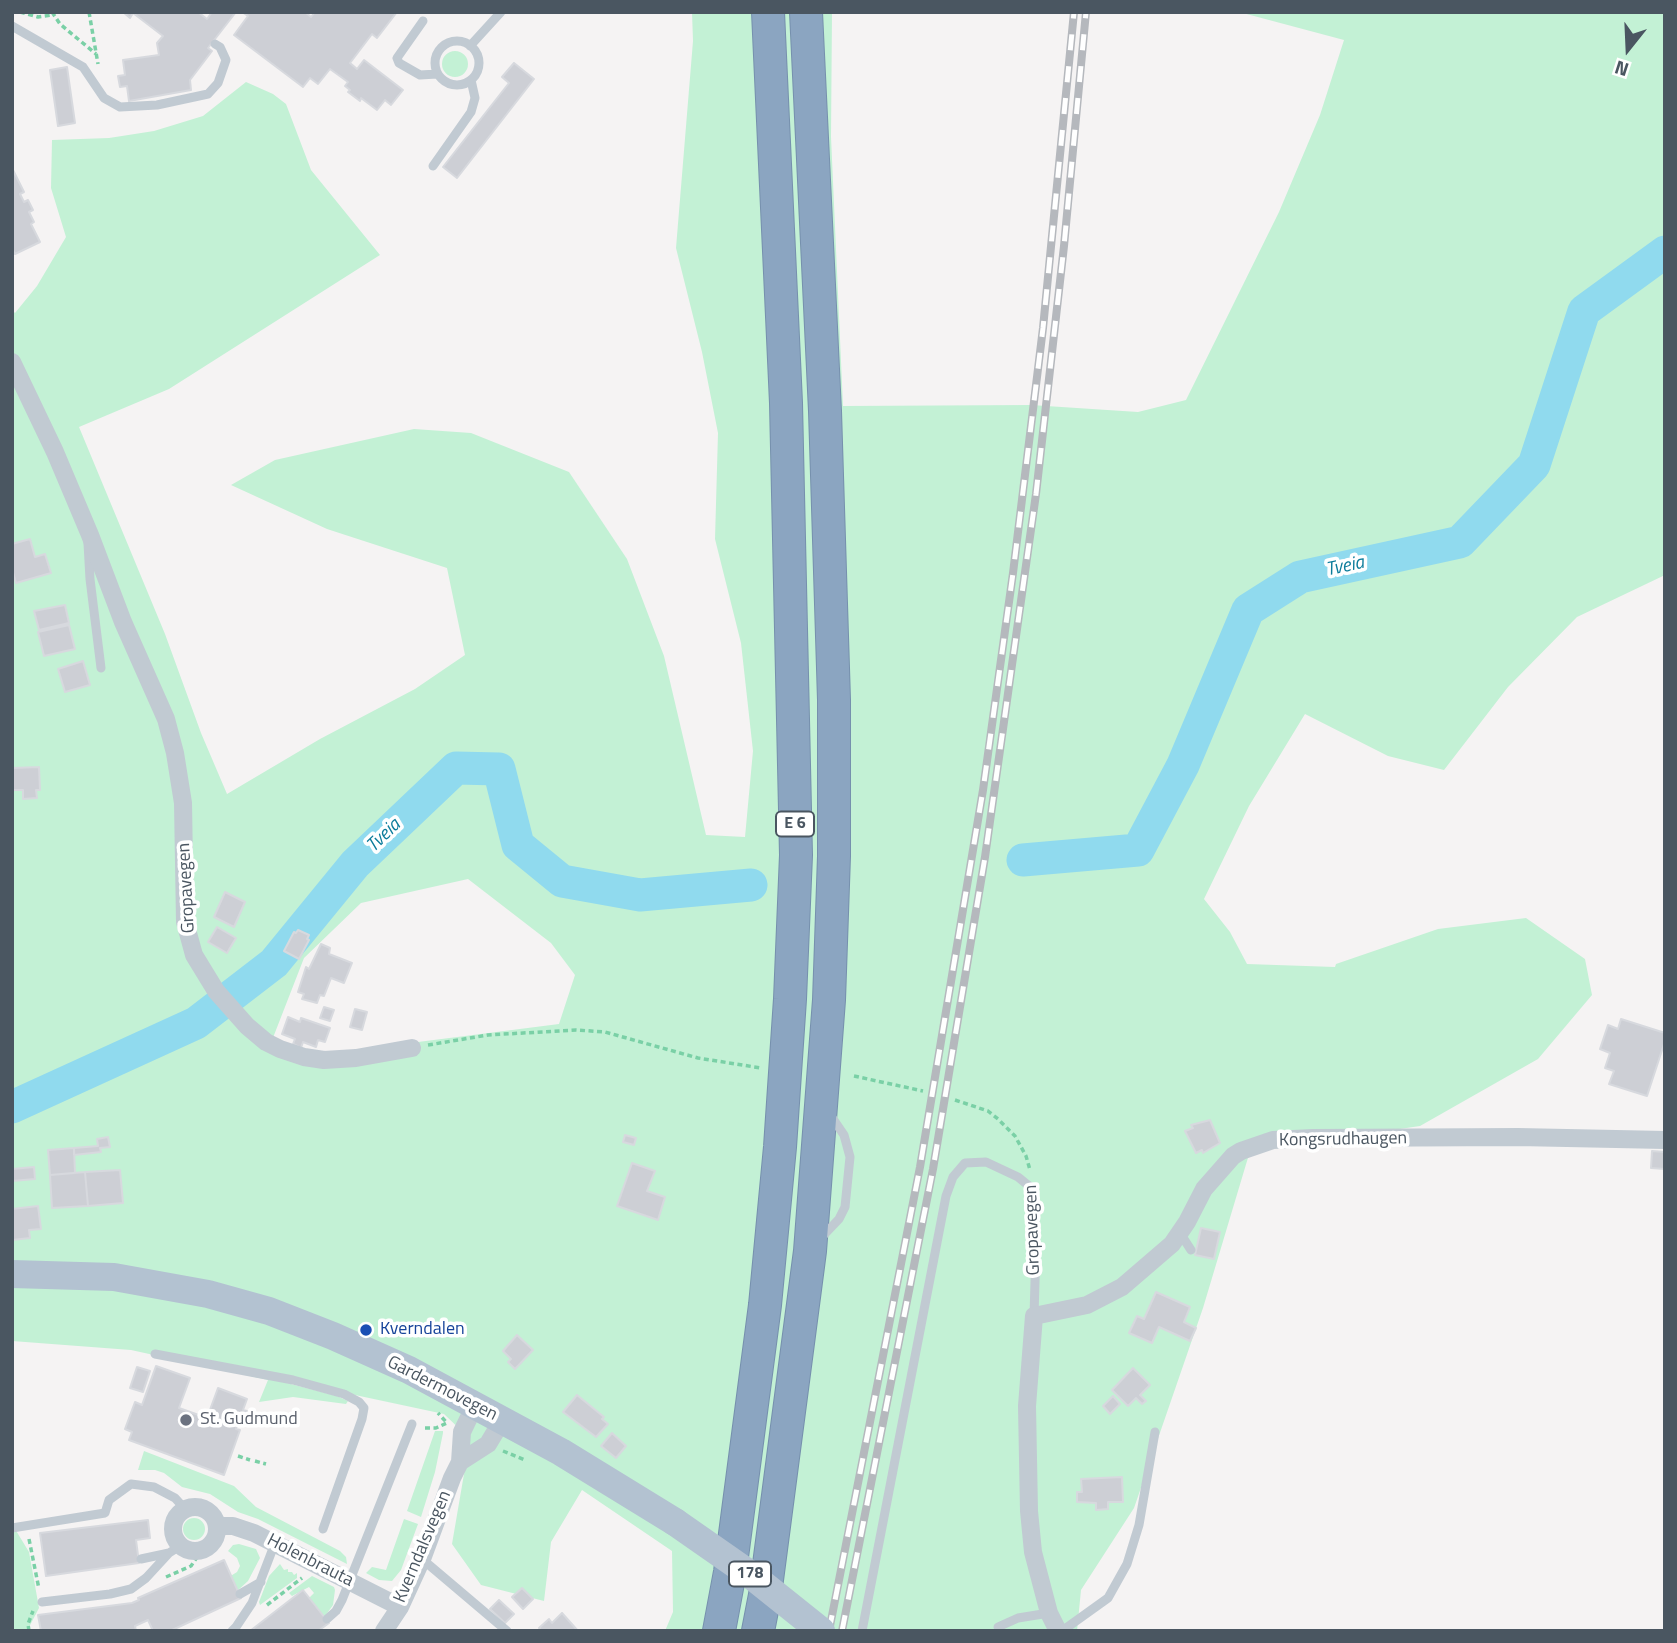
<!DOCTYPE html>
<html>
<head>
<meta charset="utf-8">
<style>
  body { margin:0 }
  #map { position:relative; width:1677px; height:1643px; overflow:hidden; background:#f5f3f3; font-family:"Titillium Web",sans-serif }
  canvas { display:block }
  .frame { position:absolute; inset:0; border:14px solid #4a5661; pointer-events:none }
  .north { position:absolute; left:1593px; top:14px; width:70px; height:70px; -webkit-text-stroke:5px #fff; paint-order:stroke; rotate:198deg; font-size:19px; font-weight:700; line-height:28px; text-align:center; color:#4a5661 }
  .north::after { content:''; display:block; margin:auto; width:24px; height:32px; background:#4a5661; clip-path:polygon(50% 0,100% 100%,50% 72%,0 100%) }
</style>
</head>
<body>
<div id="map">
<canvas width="1677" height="1643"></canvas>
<div class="frame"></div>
<div class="north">N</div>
</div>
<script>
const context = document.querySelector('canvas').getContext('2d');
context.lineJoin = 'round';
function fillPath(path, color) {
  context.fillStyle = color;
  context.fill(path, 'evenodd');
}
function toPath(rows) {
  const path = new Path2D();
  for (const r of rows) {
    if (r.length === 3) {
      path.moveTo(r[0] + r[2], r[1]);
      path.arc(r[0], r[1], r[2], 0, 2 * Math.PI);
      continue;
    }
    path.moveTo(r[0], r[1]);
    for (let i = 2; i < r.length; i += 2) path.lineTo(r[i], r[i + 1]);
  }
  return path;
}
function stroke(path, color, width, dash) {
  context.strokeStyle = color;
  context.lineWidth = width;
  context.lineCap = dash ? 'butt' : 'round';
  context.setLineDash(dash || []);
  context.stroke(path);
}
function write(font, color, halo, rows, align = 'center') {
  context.font = font + ' "Titillium Web",sans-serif';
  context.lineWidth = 7;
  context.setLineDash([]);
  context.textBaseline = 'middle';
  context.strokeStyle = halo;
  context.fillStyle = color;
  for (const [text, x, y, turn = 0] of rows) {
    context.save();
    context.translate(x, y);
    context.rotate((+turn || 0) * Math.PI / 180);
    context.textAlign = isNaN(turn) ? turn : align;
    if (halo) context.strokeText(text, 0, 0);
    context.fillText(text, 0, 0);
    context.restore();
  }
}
fillPath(toPath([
  [692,12,832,12,831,137,843,406,1031,405,1138,412,1186,400,1279,212,1320,115,1344,40,1239,12,1665,12,1665,575,1577,617,1508,687,1444,770,1388,756,1305,714,1249,806,1204,899,1230,932,1247,964,1335,967,1336,964,1438,929,1526,918,1585,959,1592,995,1538,1059,1420,1126,1250,1151,1203,1308,1134,1508,1081,1590,1077,1631,665,1631,673,1612,672,1551,582,1490,551,1542,544,1601,481,1585,452,1544,470,1439,444,1414,341,1392,287,1383,337,1396,348,1401,346,1404,293,1397,259,1402,268,1380,131,1350,12,1341,12,310,15,313,37,286,66,237,51,188,52,140,109,138,154,131,203,116,246,82,273,94,286,104,311,170,380,255,169,389,79,427,165,634,201,733,227,794,320,739,415,689,465,655,447,568,327,529,231,485,275,460,414,429,471,433,569,472,627,559,664,656,706,835,745,837,753,751,741,643,715,539,718,433,702,352,676,248,693,41],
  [468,879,551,943,575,975,559,1024,418,1042,313,1062,269,1048,304,958,361,903],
  [455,64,13],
  [435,1431,443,1431,443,1433,435,1472,421,1517,407,1511],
  [144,1451,234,1486,256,1507,340,1551,346,1557,347,1564,258,1519,238,1512,210,1494,182,1487,164,1473,155,1470,138,1470],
  [194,1529,11],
  [404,1519,418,1524,401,1570,392,1581,379,1580,366,1573,372,1567,386,1570],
  [12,1524,29,1552,39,1608,27,1631,12,1631],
  [239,1544,256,1549,260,1558,248,1581,236,1592,229,1577,237,1572,240,1566,237,1558,228,1551,233,1545],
  [280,1564,284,1570,288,1569,288,1572,292,1572,294,1575,297,1573,297,1578,260,1605,259,1602,269,1576],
  [312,1576,334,1587,335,1590,333,1605,323,1619,308,1599,314,1593,309,1587,292,1596,289,1593]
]), '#c3f1d5');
stroke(toPath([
  [1023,860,1138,850,1183,765,1248,610,1300,577,1460,542,1534,465,1584,311,1665,252],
  [12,1107,196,1023,274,963,355,864,456,768,499,769,518,845,562,881,640,895,751,885]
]), '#90daee', 33);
const building = toPath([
  [123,12,198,12,207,19,212,12,236,12,208,48,212,51,190,80,191,90,129,101,127,86,120,87,118,76,125,75,123,60,159,55,157,43,163,36,133,13,130,18,123,12],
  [242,12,305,12,311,17,315,12,397,12,377,38,372,34,350,63,357,69,364,60,403,90,391,105,385,100,377,110,361,98,360,101,348,92,350,90,345,86,348,82,330,69,318,84,310,78,303,87,234,35,248,16,242,12],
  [514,63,534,79,457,178,443,167,509,83,502,77,514,63],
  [67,67,75,123,58,126,50,70,67,67],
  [12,168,24,192,20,194,24,202,28,200,33,210,29,212,34,222,31,224,40,242,15,254,12,248,12,168],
  [30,539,35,557,45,554,51,573,16,583,12,569,12,544,30,539],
  [65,605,69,623,39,630,34,611,65,605],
  [69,625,75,649,44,656,38,632,69,625],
  [83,661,90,685,65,692,58,669,83,661],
  [39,767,40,790,36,790,37,798,23,799,23,790,14,790,12,788,13,768,39,767],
  [225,892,245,902,234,927,214,917,225,892],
  [217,927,236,938,227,953,208,942,217,927],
  [298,930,309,935,307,939,309,940,299,959,284,951,294,932,296,933,298,930],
  [321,944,330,948,329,954,352,963,344,983,331,978,324,996,320,995,317,1003,302,999,304,994,298,992,306,967,309,969,321,944],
  [324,1007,334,1010,330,1021,320,1018,324,1007],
  [355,1009,367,1012,362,1030,350,1027,355,1009],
  [288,1017,300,1022,301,1018,330,1028,325,1042,318,1040,316,1047,303,1042,301,1048,293,1044,295,1039,282,1034,288,1017],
  [1621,1019,1665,1033,1665,1041,1647,1096,1609,1084,1614,1071,1605,1068,1610,1053,1600,1049,1608,1025,1618,1029,1621,1019],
  [1210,1120,1220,1143,1203,1153,1202,1150,1196,1153,1185,1131,1193,1128,1191,1125,1210,1120],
  [625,1135,636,1138,634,1145,623,1142,625,1135],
  [108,1137,110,1147,100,1148,101,1152,74,1155,74,1148,98,1146,97,1139,108,1137],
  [74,1148,75,1173,50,1175,48,1150,74,1148],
  [1652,1151,1665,1152,1665,1169,1651,1168,1652,1151],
  [632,1163,655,1171,647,1191,665,1197,658,1220,617,1206,632,1163],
  [34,1167,35,1179,12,1181,12,1169,34,1167],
  [120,1170,123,1203,88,1206,85,1172,120,1170],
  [85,1172,88,1206,52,1208,50,1175,85,1172],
  [38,1206,41,1229,29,1230,30,1238,12,1240,12,1209,38,1206],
  [1201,1228,1220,1232,1214,1259,1195,1255,1201,1228],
  [1156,1292,1190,1307,1184,1322,1196,1328,1190,1341,1159,1327,1152,1343,1129,1333,1137,1316,1144,1319,1156,1292],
  [517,1335,533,1350,515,1369,508,1362,511,1359,503,1351,517,1335],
  [156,1366,190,1378,179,1408,207,1418,218,1388,247,1399,243,1410,247,1411,243,1424,238,1422,236,1429,240,1430,224,1475,129,1440,132,1432,125,1429,135,1402,142,1405,156,1366],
  [137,1367,150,1371,143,1392,130,1388,137,1367],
  [1133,1368,1150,1385,1140,1395,1146,1401,1142,1404,1136,1398,1128,1406,1112,1390,1133,1368],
  [577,1395,604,1417,602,1419,608,1424,596,1437,563,1412,577,1395],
  [1113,1396,1120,1404,1110,1414,1103,1406,1113,1396],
  [612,1433,626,1446,616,1458,601,1446,612,1433],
  [1122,1477,1123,1502,1108,1502,1108,1509,1096,1510,1096,1503,1077,1502,1077,1492,1082,1492,1081,1479,1122,1477],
  [148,1520,150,1538,136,1540,139,1563,46,1576,40,1533,148,1520],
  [224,1560,241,1598,170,1631,153,1631,148,1620,135,1626,136,1631,41,1631,38,1615,132,1603,139,1600,138,1598,224,1560],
  [522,1588,533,1599,523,1609,512,1597,522,1588],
  [303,1590,329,1623,318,1631,250,1631,303,1590],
  [499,1600,514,1614,505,1623,490,1609,499,1600],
  [562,1613,578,1631,542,1631,539,1628,549,1619,552,1623,562,1613]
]);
fillPath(building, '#cdcfd5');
stroke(building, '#d7d9de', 2);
const motorway = toPath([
  [719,1631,730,1572,765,1305,780,1147,790,999,796,855,786,403,768,12],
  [758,1631,765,1595,810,1251,829,1000,834,856,834,700,825,411,806,12]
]);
stroke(motorway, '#7690ad', 34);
stroke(toPath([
  [20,12,38,17,52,15],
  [52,12,60,24,96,54],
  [89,12,98,64],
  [428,1045,488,1035,576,1030,605,1032,698,1058,761,1068],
  [854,1076,923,1091],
  [955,1100,988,1111,998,1119,1015,1136,1026,1156,1030,1170],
  [425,1428,436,1428,447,1423,438,1413],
  [503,1451,525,1460],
  [238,1456,250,1460],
  [255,1461,266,1464],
  [29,1539,39,1589],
  [166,1577,191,1566,202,1550],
  [267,1605,302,1578],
  [29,1631,28,1624,33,1611]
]), '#7ad0a6', 3.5, [5, 3.5]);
stroke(toPath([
  [423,21,397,58,399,63,420,75,437,74],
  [12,26,83,67,104,98,120,107,157,105,208,94,218,83,226,60,220,47,215,44],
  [457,63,22],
  [470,46,501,12],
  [433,166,471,112,475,98,471,80],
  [88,543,90,579,101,668],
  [1180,1233,1191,1250],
  [820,1239,839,1219,845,1207,850,1157,844,1135,829,1113],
  [155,1354,293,1380,344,1394,359,1402,364,1408,362,1419,323,1529],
  [12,1528,105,1513,109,1500,131,1484,154,1487,175,1498,185,1509],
  [141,1559,169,1553],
  [422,1559,507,1631],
  [240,1594,261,1582],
  [42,1602,110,1594,131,1589,146,1578,169,1553,180,1546],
  [327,1619,336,1611,342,1600,412,1424],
  [998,1627,1018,1618,1049,1613],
  [232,1631,236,1627,252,1603,275,1543],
  [862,1631,946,1196,953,1177,965,1163,986,1162,1018,1177,1034,1190,1036,1248,1034,1316],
  [1062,1631,1108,1598,1127,1564,1139,1525,1155,1432]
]), '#c1cad2', 9);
stroke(toPath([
  [12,362,55,452,90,535,123,622,166,719,175,753,183,803,185,922,194,955,216,991,247,1026,266,1042,280,1049,304,1057,324,1060,356,1058,412,1048],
  [460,1462,488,1444,503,1419],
  [195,1529,22],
  [217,1526,233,1526,254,1533,400,1607],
  [384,1631,400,1607,422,1559,452,1478,460,1462,462,1432,475,1405],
  [1058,1631,1049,1613,1033,1552,1029,1511,1027,1406,1034,1316,1087,1305,1122,1287,1172,1244,1187,1222,1204,1189,1233,1156,1241,1151,1273,1140,1313,1138,1518,1137,1665,1140]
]), '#c1cad2', 18);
stroke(toPath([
  [12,1274,114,1277,208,1294,269,1311,333,1336,409,1370,561,1452,675,1522]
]), '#b3c2d1', 28);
stroke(motorway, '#8ba5c1', 32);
const rail = toPath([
  [829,1631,920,1167,983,790,1013,573,1043,328,1074,12],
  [842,1631,933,1169,985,857,1036,494,1064,246,1086,12]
]);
stroke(rail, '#b5b8bd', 8);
stroke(rail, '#fff', 5, [16]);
stroke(toPath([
  [675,1522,751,1575,821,1631]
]), '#b3c2d1', 28);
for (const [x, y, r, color] of [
  [366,1330,7,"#1a4fb4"],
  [186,1420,7,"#6b7280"]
]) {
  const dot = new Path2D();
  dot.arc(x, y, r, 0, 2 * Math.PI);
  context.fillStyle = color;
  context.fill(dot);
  stroke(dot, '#fff', 2.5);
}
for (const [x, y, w] of [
  [795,824,38],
  [750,1574,42]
]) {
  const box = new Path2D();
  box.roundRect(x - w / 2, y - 12.5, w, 25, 5);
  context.fillStyle = '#fff';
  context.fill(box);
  stroke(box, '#4a5661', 2);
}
write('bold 16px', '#4a5661', null, [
  ["E 6",795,824],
  ["178",750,1574]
]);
write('18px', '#4a5661', '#fff', [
  ["Gropavegen",187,888,-93],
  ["Kongsrudhaugen",1343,1140,-1],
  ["Gropavegen",1033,1230,-92],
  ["Gardermovegen",442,1389,27],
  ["Kverndalsvegen",423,1547,-67],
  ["Holenbrauta",310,1561,27]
]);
write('18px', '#164399', '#fff', [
  ["Kverndalen",380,1330]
], 'left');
write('18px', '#5b616d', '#fff', [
  ["St. Gudmund",200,1420]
], 'left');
write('italic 19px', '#0c7c9b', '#fff', [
  ["Tveia",1345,567,-12],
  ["Tveia",384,836,-44]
]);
</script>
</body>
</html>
